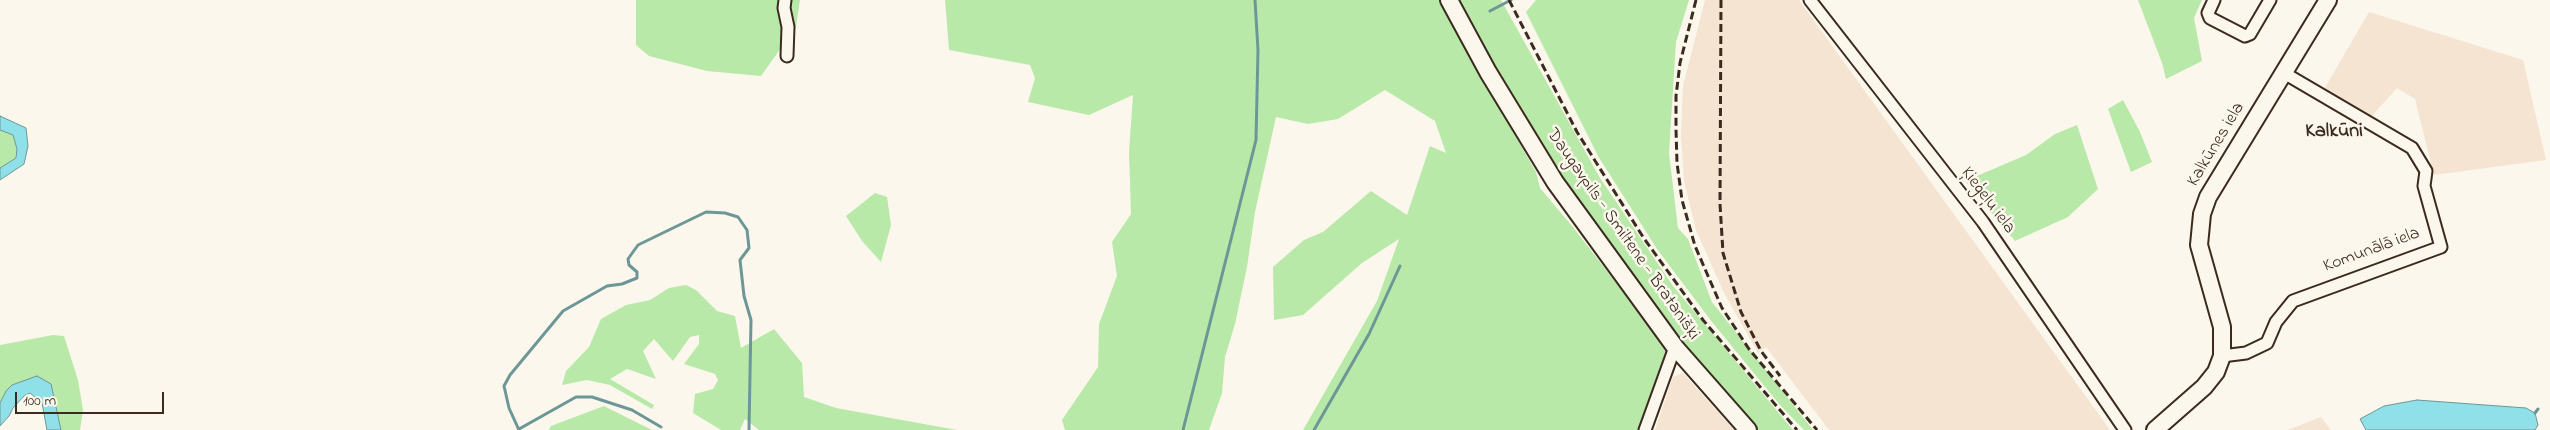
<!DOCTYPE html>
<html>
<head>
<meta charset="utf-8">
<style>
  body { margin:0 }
  #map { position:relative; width:2550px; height:430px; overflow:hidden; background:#fbf7ec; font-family:"Indie Flower",sans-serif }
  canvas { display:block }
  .scale { position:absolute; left:15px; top:392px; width:149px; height:22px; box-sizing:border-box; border:2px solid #3b2a1e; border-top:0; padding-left:6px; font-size:15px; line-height:18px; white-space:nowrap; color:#3b2a1e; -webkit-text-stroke:4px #fbf7ec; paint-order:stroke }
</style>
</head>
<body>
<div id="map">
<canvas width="2550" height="430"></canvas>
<div class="scale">100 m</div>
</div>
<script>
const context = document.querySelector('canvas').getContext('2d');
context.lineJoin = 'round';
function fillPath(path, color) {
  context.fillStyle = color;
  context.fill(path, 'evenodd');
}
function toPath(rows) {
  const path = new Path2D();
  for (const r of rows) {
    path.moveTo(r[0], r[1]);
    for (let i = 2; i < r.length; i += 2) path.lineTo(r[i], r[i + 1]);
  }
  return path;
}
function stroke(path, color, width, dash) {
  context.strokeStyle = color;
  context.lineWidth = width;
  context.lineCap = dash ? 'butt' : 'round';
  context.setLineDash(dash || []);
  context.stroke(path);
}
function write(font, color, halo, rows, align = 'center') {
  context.font = font + ' "Indie Flower",sans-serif';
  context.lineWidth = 5;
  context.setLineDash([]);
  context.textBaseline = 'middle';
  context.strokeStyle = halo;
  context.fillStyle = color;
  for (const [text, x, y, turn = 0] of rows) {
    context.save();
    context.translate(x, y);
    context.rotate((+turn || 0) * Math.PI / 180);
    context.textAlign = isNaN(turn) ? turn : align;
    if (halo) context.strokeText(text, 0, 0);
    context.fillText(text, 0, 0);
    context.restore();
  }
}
fillPath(toPath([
  [1705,0,1799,0,2110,430,1829,430,1766,347,1758,353,1724,293,1696,230,1684,181,1681,136,1683,86],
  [2369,12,2523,60,2546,160,2434,175,2415,99,2397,88,2370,118,2323,91],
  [1683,373,1734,430,1655,430,1673,377],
  [2321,417,2331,430,2288,430]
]), '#f4e4d1');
fillPath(toPath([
  [636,0,800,0,796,27,761,76,707,71,649,56,636,45],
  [945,0,1450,0,1478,71,1536,172,1540,188,1572,226,1663,343,1667,354,1641,430,1303,430,1377,301,1399,239,1362,263,1303,315,1274,320,1273,267,1304,240,1323,232,1371,191,1407,215,1430,146,1446,153,1435,121,1385,90,1338,119,1308,124,1276,117,1255,212,1247,267,1235,324,1225,357,1222,393,1209,430,1065,430,1062,420,1098,367,1099,324,1117,276,1112,242,1131,214,1129,152,1133,95,1089,115,1028,102,1035,78,1030,65,949,50],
  [1459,0,1501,0,1600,178,1673,286,1793,430,1756,430,1684,346,1582,207,1495,74],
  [1536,0,1689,0,1676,42,1669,153,1678,228,1688,239,1712,302,1813,430,1804,430,1780,405,1712,322,1657,249,1598,156,1526,12],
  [2138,0,2202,0,2194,18,2202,61,2166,79,2162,63],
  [2123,100,2140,132,2152,162,2131,172,2108,109],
  [2077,125,2098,189,2068,217,2015,241,1965,181,2026,155,2055,134],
  [0,130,13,135,17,149,16,158,0,168],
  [875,193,887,197,891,225,881,262,862,241,846,216],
  [686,285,696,290,717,311,735,316,741,348,774,329,802,363,804,397,836,408,957,430,759,430,745,419,740,430,721,430,693,413,695,394,713,389,718,380,715,374,684,364,699,344,699,335,690,337,673,361,654,339,643,351,656,379,627,369,610,379,654,405,652,409,610,385,587,380,562,385,566,371,589,347,601,319,626,305,650,300,669,288],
  [53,335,64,336,78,380,83,410,80,430,61,430,53,394,6,391,0,403,0,345],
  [604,406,652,430,549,430,551,426]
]), '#b9e9a8');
const water = toPath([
  [0,116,26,128,28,146,24,164,0,180,0,168,16,158,17,149,13,135,0,130,0,116],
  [37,376,51,384,61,430,47,430,42,403,30,393,24,396,13,408,9,416,0,426,0,403,6,391,12,385,37,376],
  [2417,400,2526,408,2535,413,2538,425,2535,430,2366,430,2360,419,2384,406,2417,400]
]);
fillPath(water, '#8fe0e8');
stroke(water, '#6d9797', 1);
stroke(toPath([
  [1490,11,1511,0],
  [2535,413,2538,409],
  [519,429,576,397,592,397,632,410,661,427],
  [519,430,509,408,504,386,510,375,563,311,607,286,622,284,637,278,637,272,629,265,628,259,638,245,706,212,725,213,738,217,747,230,749,248,740,260,744,296,751,320,749,430],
  [1183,430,1256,140,1258,50,1255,0],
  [1314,430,1369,334,1400,266]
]), '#6d9797', 3);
const street = toPath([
  [785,0,784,8,788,27,787,56],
  [1810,0,1983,222,2125,430],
  [2214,0,2208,13,2210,18,2245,36,2250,34,2270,0],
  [2222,356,2246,353,2267,343,2276,322,2293,301,2441,247,2424,186,2426,171,2412,148,2284,73],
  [1645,430,1675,347]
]);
const secondary = toPath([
  [1449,0,1488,72,1555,182,1675,347,1748,430],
  [2155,430,2204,387,2216,372,2222,356,2222,327,2199,245,2202,214,2208,197,2328,0]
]);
stroke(street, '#3b2a1e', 15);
stroke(secondary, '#3b2a1e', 20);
stroke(street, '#fbf7ec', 11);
stroke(secondary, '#fbf7ec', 16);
stroke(toPath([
  [1509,0,1577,132,1643,237,1703,320,1797,430],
  [1696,0,1680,63,1676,96,1676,130,1677,163,1682,200,1695,246,1722,308,1749,349,1817,430],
  [1721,0,1720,204,1723,253,1741,312,1761,351,1780,376]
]), '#3b2a1e', 3, [8, 4]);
write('18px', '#3b2a1e', '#fbf7ec', [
  ["Kalkūnes iela",2217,145,-59],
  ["Ķieģeļu iela",1987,201,53],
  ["Daugavpils - Smiltene - Bratanišķi",1622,235,55],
  ["Komunālā iela",2372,251,-20]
]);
write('bold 20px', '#3b2a1e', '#fbf7ec', [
  ["Kalkūni",2334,133]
]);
</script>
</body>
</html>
